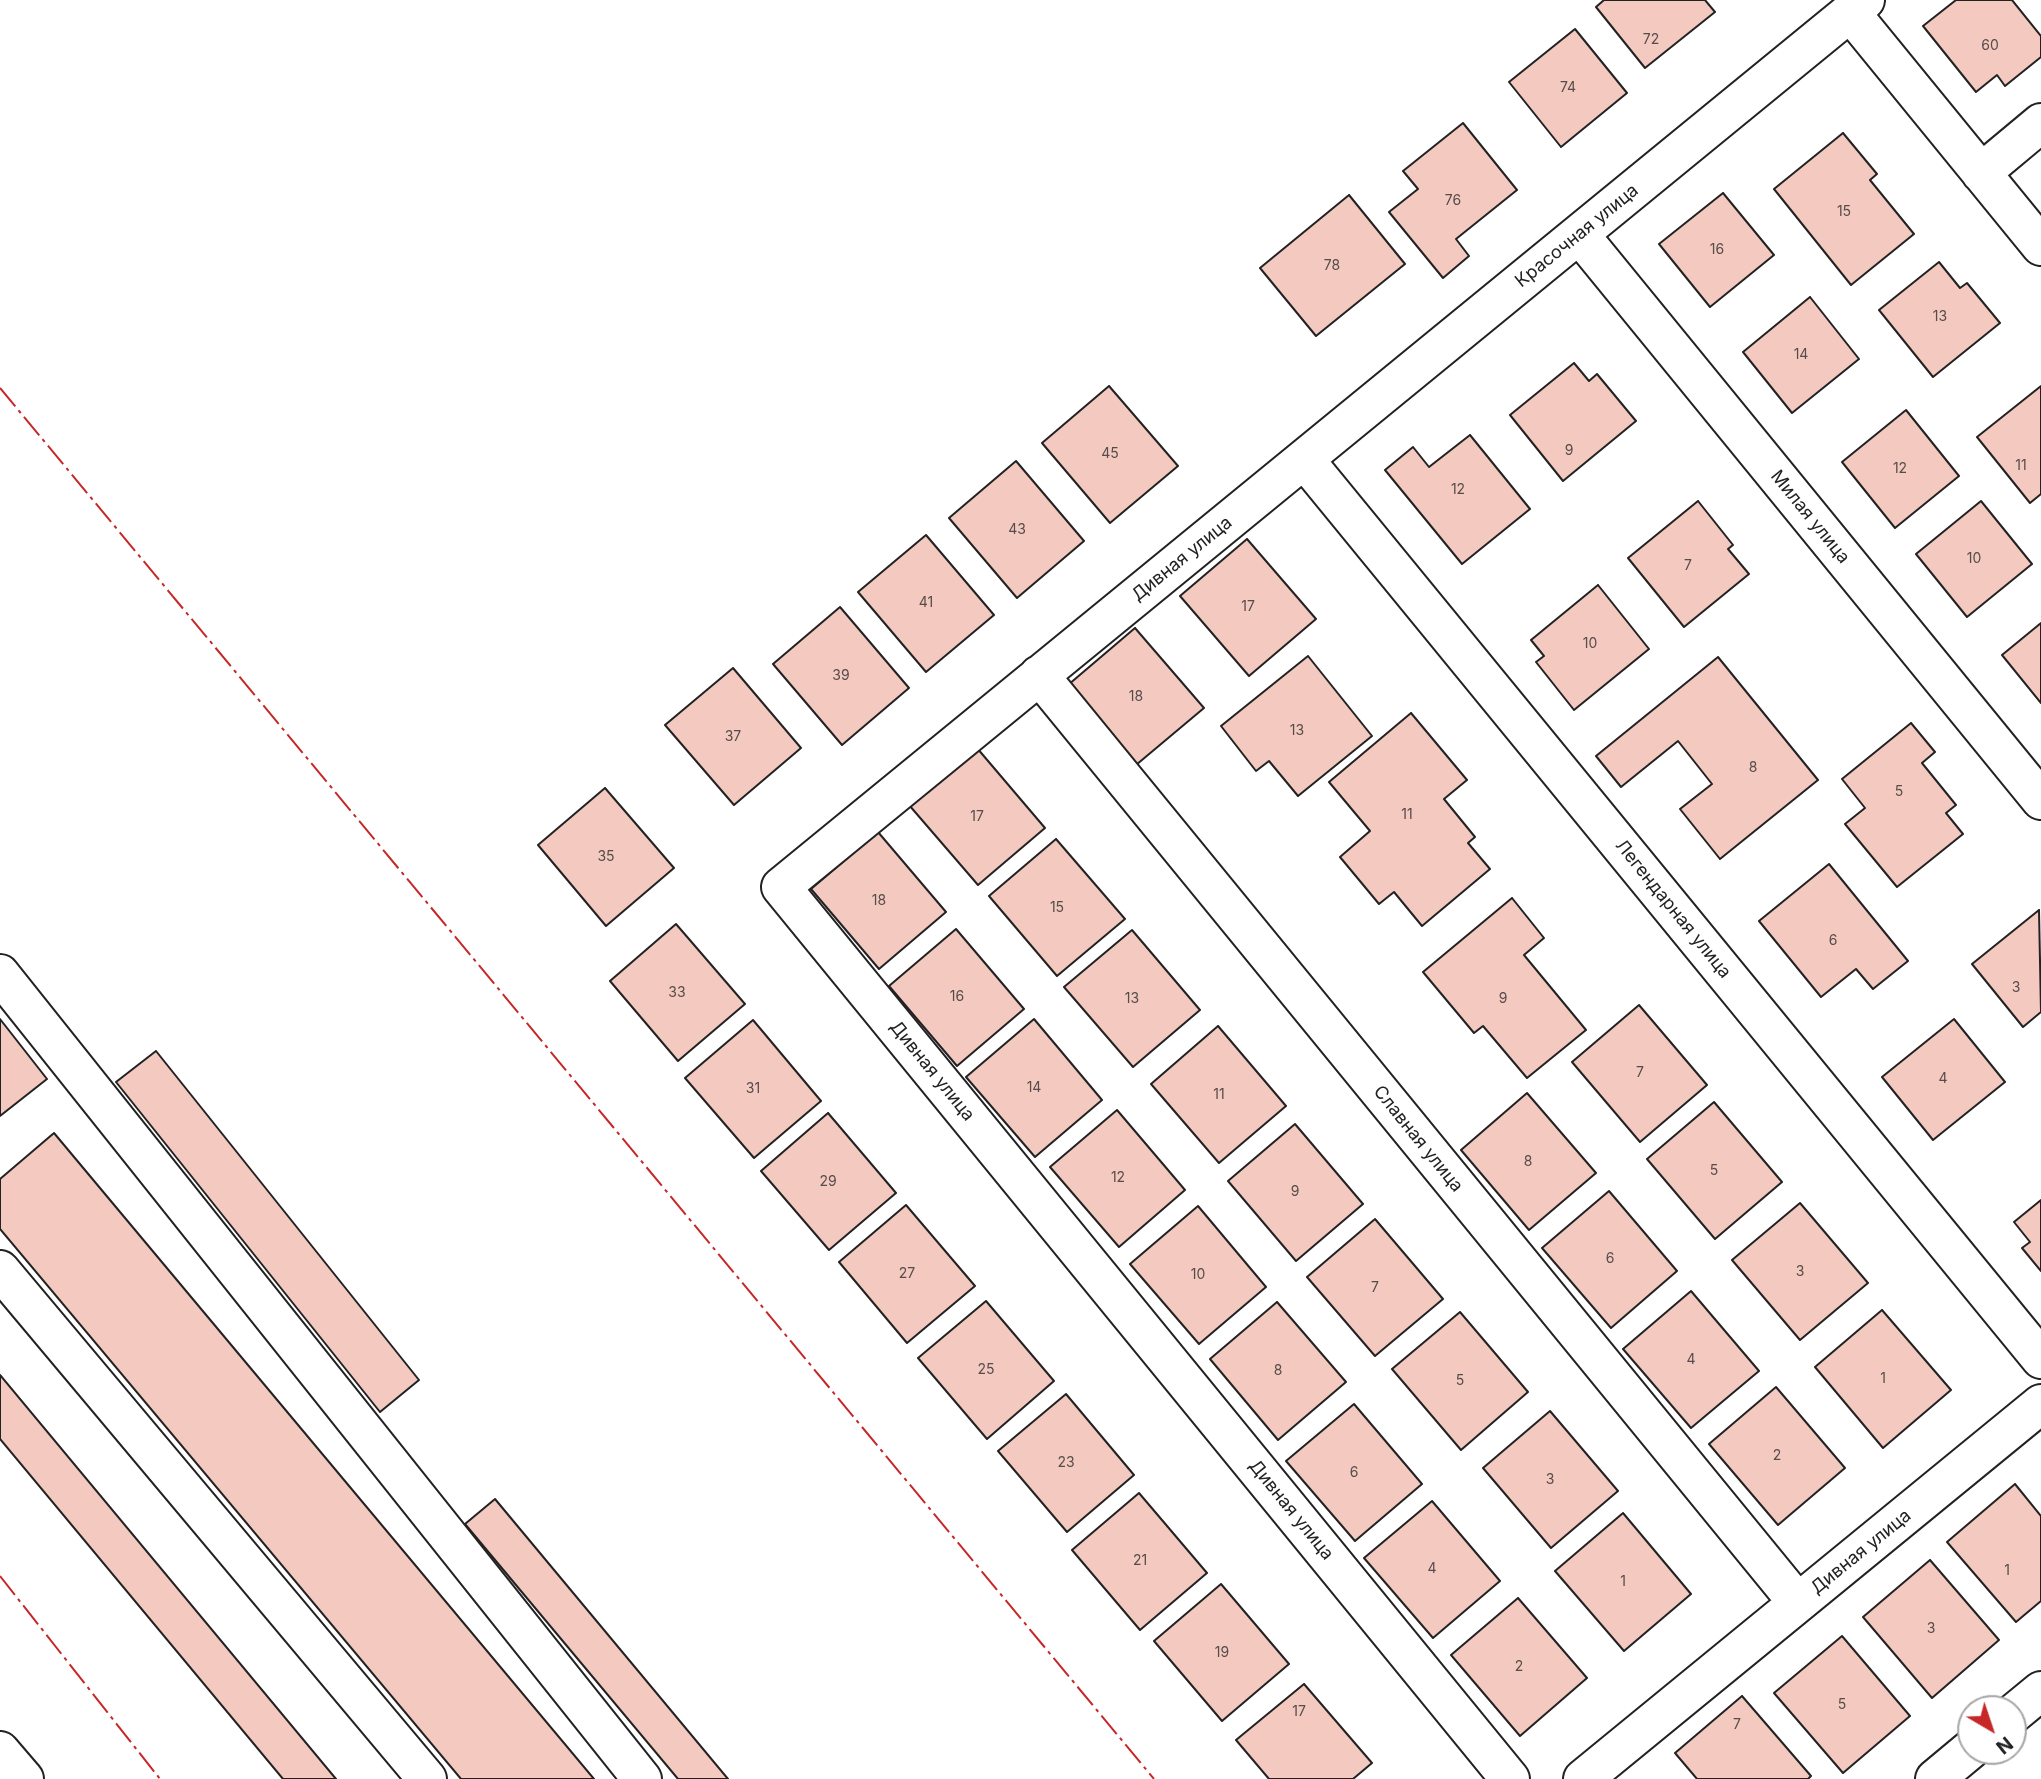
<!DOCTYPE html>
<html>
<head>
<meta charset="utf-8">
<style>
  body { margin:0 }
  #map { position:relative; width:2041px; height:1779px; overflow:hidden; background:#fff; font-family:Inter,sans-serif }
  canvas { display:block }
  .north { position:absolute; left:1957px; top:1695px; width:70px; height:70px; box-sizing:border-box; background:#fff; border:2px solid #a7a7a7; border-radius:50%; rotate:141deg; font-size:19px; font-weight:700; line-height:28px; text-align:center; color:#222 }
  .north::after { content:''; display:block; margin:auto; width:24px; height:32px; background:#c62828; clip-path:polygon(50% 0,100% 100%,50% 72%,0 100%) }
</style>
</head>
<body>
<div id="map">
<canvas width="2041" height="1779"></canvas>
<div class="north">N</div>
</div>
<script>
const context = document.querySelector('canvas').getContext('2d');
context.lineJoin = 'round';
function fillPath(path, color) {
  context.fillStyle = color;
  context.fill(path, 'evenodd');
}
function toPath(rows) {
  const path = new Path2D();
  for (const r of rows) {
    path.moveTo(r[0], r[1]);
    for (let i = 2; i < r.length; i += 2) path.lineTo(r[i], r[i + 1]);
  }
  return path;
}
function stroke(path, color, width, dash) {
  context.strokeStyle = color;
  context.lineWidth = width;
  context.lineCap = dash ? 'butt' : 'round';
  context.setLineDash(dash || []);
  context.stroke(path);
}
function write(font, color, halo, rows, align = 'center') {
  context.font = font + ' Inter,sans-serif';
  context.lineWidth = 5;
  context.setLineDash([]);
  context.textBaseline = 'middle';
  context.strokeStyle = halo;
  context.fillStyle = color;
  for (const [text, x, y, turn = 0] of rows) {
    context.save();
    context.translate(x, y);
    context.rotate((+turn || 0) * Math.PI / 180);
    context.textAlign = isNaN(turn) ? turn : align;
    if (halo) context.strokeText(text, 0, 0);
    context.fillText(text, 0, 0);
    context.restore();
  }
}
const building = toPath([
  [1604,0,1705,0,1715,12,1645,68,1596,7,1604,0],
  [1956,0,2012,0,2041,36,2041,57,2005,86,1997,75,1976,92,1923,26,1956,0],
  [1575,29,1627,93,1561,147,1509,82,1575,29],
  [1463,123,1517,190,1456,239,1469,256,1443,278,1389,212,1418,189,1403,171,1463,123],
  [1843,133,1877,174,1870,180,1914,234,1851,285,1774,189,1843,133],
  [1723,193,1774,255,1710,307,1659,244,1723,193],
  [1349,195,1405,264,1316,336,1260,268,1349,195],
  [1939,262,1960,288,1967,283,2000,323,1933,377,1879,310,1939,262],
  [1810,297,1859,359,1792,413,1743,352,1810,297],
  [1574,363,1589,381,1597,374,1636,421,1563,481,1510,415,1574,363],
  [1109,386,1178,466,1110,523,1042,443,1109,386],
  [2041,386,2041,494,2030,503,1977,437,2041,386],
  [1906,410,1959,476,1895,528,1842,462,1906,410],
  [1470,435,1530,509,1462,564,1385,470,1413,447,1429,467,1470,435],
  [1016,461,1084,541,1017,598,949,518,1016,461],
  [1698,501,1733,545,1728,549,1749,574,1684,627,1628,558,1698,501],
  [1981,501,2032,564,1967,617,1916,554,1981,501],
  [926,535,994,615,926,672,858,592,926,535],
  [1247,539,1316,619,1249,676,1180,596,1247,539],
  [1598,585,1649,649,1574,710,1536,662,1544,656,1531,640,1598,585],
  [840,607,909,688,842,745,773,664,840,607],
  [2041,623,2041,703,2002,655,2041,623],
  [1135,628,1204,708,1136,765,1068,685,1135,628],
  [1308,656,1372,736,1298,796,1269,761,1256,771,1221,726,1308,656],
  [1718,657,1818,780,1720,859,1680,809,1712,784,1678,741,1621,787,1596,756,1718,657],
  [733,668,801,748,734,805,665,725,733,668],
  [1411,713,1467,780,1444,799,1475,837,1468,843,1490,869,1422,926,1394,892,1379,904,1340,857,1370,831,1329,782,1411,713],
  [1911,723,1935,752,1922,763,1956,805,1946,813,1963,834,1897,887,1845,824,1865,808,1842,779,1911,723],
  [977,748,1045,828,978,885,909,805,977,748],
  [605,788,674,868,606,926,538,845,605,788],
  [878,832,946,912,879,969,811,889,878,832],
  [1056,839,1125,919,1057,976,989,896,1056,839],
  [1829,864,1908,961,1873,989,1856,969,1821,997,1759,921,1829,864],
  [1512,898,1544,938,1524,955,1586,1030,1527,1078,1483,1026,1474,1033,1423,972,1512,898],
  [2039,910,2041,1012,2023,1027,1972,964,2039,910],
  [676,924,745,1004,678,1061,610,981,676,924],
  [956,929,1024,1009,957,1066,889,986,956,929],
  [1132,930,1200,1010,1133,1067,1064,987,1132,930],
  [1639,1005,1707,1085,1640,1142,1572,1062,1639,1005],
  [0,1019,47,1079,0,1116,0,1019],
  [1034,1019,1102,1100,1035,1157,966,1077,1034,1019],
  [1954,1019,2005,1082,1933,1140,1882,1077,1954,1019],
  [753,1020,821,1101,754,1158,685,1078,753,1020],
  [1218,1026,1286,1106,1219,1163,1151,1084,1218,1026],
  [156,1051,419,1380,380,1412,116,1082,156,1051],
  [1527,1093,1596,1173,1529,1230,1461,1150,1527,1093],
  [1714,1102,1782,1182,1715,1239,1647,1159,1714,1102],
  [1117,1110,1185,1190,1119,1247,1050,1167,1117,1110],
  [828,1113,896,1193,829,1250,761,1171,828,1113],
  [1295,1124,1363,1204,1296,1261,1228,1181,1295,1124],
  [54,1133,594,1779,461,1779,0,1229,0,1179,54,1133],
  [1609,1191,1677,1271,1611,1328,1542,1248,1609,1191],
  [2041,1200,2041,1271,2022,1248,2030,1242,2014,1222,2041,1200],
  [1800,1203,1868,1283,1800,1340,1732,1260,1800,1203],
  [906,1205,975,1286,907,1343,839,1262,906,1205],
  [1198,1206,1266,1287,1199,1344,1130,1264,1198,1206],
  [1375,1219,1443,1299,1375,1356,1307,1277,1375,1219],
  [1691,1291,1759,1371,1691,1428,1623,1349,1691,1291],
  [986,1301,1054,1381,987,1439,918,1358,986,1301],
  [1277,1302,1346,1382,1278,1440,1210,1359,1277,1302],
  [1882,1310,1951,1390,1883,1448,1815,1367,1882,1310],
  [1460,1312,1528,1392,1461,1450,1392,1369,1460,1312],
  [0,1375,336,1779,283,1779,0,1439,0,1375],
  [1776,1387,1845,1468,1778,1525,1709,1444,1776,1387],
  [1066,1394,1134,1475,1067,1532,998,1451,1066,1394],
  [1354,1404,1422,1484,1355,1541,1286,1461,1354,1404],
  [1550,1411,1618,1491,1551,1548,1483,1468,1550,1411],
  [2015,1484,2041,1516,2041,1601,2016,1622,1947,1542,2015,1484],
  [1139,1493,1207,1573,1140,1630,1072,1550,1139,1493],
  [495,1499,728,1779,678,1779,465,1524,495,1499],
  [1432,1501,1500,1581,1433,1638,1364,1558,1432,1501],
  [1623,1513,1691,1594,1624,1651,1555,1571,1623,1513],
  [1930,1560,1999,1640,1932,1698,1863,1617,1930,1560],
  [1221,1584,1289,1664,1222,1721,1154,1641,1221,1584],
  [1518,1598,1587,1678,1520,1736,1451,1655,1518,1598],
  [1842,1636,1910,1716,1843,1773,1774,1693,1842,1636],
  [1304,1684,1372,1763,1353,1779,1269,1779,1236,1740,1304,1684],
  [1742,1696,1811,1776,1808,1779,1697,1779,1675,1753,1742,1696]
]);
fillPath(building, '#f3c9c0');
stroke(building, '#222', 2);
const minor = toPath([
  [1850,12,2041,246],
  [1981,173,2041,123],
  [1579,234,2041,800],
  [1304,459,2041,1359],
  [1039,675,1798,1603],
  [0,974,642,1779],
  [0,1270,427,1779],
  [2013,1714,2041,1691],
  [0,1751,24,1779],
  [1510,1779,781,887,1865,0],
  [1583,1779,2041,1404],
  [1935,1779,1971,1749]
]);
stroke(minor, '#222', 42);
stroke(minor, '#fff', 38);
stroke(toPath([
  [0,388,1154,1779],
  [0,1576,160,1779]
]), '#c62828', 2, [24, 5, 3.5, 5]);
write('14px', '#564c4a', null, [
  ["72",1651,40],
  ["60",1990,46],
  ["74",1568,88],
  ["76",1453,201],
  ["15",1844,212],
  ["16",1717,250],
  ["78",1332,266],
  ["13",1940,317],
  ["14",1801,355],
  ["9",1569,451],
  ["45",1110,454],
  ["11",2021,466],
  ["12",1900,469],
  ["12",1458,490],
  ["43",1017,530],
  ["10",1974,559],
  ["7",1688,566],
  ["41",926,603],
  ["17",1248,607],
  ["10",1590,644],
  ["39",841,676],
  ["18",1136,697],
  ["13",1297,731],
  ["37",733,737],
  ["8",1753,768],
  ["5",1899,792],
  ["11",1407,815],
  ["17",977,817],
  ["35",606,857],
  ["18",879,901],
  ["15",1057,908],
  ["6",1833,941],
  ["3",2016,988],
  ["33",677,993],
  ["16",957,997],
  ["13",1132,999],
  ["9",1503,999],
  ["7",1640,1073],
  ["4",1943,1079],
  ["14",1034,1088],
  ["31",753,1089],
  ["11",1219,1095],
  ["8",1528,1162],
  ["5",1714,1171],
  ["12",1118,1178],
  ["29",828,1182],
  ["9",1295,1192],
  ["6",1610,1259],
  ["3",1800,1272],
  ["27",907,1274],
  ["10",1198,1275],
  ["7",1375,1288],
  ["4",1691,1360],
  ["25",986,1370],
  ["8",1278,1371],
  ["1",1883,1379],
  ["5",1460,1381],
  ["2",1777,1456],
  ["23",1066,1463],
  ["6",1354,1473],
  ["3",1550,1480],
  ["21",1140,1561],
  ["4",1432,1569],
  ["1",2007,1571],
  ["1",1623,1582],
  ["3",1931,1629],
  ["19",1222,1653],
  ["2",1519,1667],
  ["5",1842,1705],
  ["17",1299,1712],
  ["7",1737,1725]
]);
write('18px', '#222', '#fff', [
  ["Красочная улица",1577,236,-39],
  ["Милая улица",1810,517,51],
  ["Дивная улица",1182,559,-39],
  ["Легендарная улица",1673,909,51],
  ["Дивная улица",932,1071,51],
  ["Славная улица",1418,1139,51],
  ["Дивная улица",1291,1510,51],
  ["Дивная улица",1861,1552,-39]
]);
</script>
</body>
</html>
